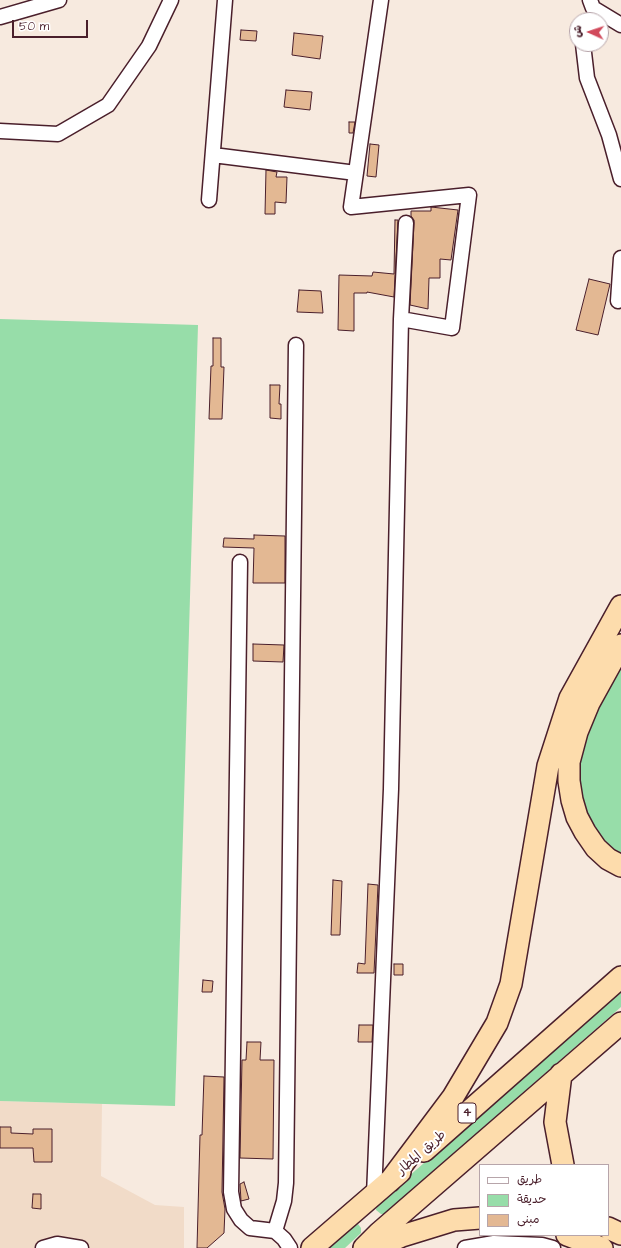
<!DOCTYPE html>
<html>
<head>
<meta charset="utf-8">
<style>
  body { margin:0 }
  #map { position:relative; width:621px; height:1248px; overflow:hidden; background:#f7eadf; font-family:"Architects Daughter","Playpen Sans Arabic",sans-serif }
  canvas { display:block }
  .legend { position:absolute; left:479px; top:1164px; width:130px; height:72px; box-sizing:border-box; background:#fff; border:1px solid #b7a5aa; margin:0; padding:5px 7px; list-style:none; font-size:12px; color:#4a1f2b }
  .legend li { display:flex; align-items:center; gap:8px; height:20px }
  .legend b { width:20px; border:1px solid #b7a5aa }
  .north { position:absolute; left:569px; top:12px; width:40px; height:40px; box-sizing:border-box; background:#fff; border:1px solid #b7a5aa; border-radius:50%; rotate:273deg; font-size:11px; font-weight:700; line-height:16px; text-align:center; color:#4a1f2b }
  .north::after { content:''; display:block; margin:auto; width:14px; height:18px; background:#d1495b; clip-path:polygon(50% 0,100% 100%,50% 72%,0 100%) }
  .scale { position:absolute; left:12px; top:20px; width:76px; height:18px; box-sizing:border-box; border:2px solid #4a1f2b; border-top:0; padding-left:5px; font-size:12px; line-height:14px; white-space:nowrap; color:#4a1f2b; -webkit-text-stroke:3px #fff; paint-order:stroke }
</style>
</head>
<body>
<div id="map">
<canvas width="621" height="1248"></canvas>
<ul class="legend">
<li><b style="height:5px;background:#fff"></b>طريق</li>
<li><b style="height:11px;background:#97dda9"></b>حديقة</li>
<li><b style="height:11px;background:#e3b893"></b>مبنى</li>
</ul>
<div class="north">ش</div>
<div class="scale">50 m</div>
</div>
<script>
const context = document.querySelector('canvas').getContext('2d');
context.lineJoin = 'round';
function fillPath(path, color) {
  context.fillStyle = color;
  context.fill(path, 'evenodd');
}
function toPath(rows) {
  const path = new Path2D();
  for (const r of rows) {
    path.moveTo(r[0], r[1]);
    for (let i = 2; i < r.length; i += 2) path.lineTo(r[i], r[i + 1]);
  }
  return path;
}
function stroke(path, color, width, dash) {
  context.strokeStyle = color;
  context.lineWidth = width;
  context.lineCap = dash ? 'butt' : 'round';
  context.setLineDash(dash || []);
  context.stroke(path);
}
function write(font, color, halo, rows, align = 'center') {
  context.font = font + ' "Architects Daughter","Playpen Sans Arabic",sans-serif';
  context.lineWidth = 4;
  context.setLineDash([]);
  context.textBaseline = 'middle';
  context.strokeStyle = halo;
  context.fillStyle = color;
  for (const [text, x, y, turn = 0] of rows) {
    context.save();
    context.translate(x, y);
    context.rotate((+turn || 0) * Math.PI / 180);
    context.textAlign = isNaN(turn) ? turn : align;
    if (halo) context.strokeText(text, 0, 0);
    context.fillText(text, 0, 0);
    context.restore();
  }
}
fillPath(toPath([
  [0,1101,102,1104,101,1176,155,1205,184,1207,184,1248,0,1248]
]), '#f1dbc8');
fillPath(toPath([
  [0,319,198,325,175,1106,0,1101],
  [621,660,621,859,614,854,586,818,579,791,579,757,585,734],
  [621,991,621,1007,384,1214,381,1214,376,1210,377,1204],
  [358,1224,361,1228,361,1233,345,1248,328,1248,354,1225]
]), '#97dda9');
const building = toPath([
  [241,30,257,31,256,41,240,40,241,30],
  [294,33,323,36,320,59,292,55,294,33],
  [286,90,312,92,310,110,284,107,286,90],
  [349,122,355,122,353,133,349,133,349,122],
  [370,144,379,145,376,177,367,176,370,144],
  [266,170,277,172,276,177,287,177,286,203,275,202,275,214,265,214,266,170],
  [431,207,458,210,451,260,440,259,440,278,429,278,428,309,410,305,414,223,414,220,411,216,411,211,431,211,431,207],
  [395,220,398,220,394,297,367,292,367,293,354,293,354,331,338,330,339,275,372,276,373,272,394,274,395,220],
  [589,279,610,284,598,335,576,330,589,279],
  [299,290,321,291,323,313,297,312,299,290],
  [213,338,221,338,221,367,224,367,222,419,209,419,211,366,213,366,213,338],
  [270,385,280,385,279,404,281,404,281,419,270,418,270,385],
  [254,535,285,536,285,583,253,583,254,548,223,547,224,538,254,539,254,535],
  [253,644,284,645,283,662,253,661,253,644],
  [333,880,342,881,340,935,331,935,333,880],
  [368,884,378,885,374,973,357,973,358,963,365,964,368,884],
  [394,964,403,964,403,975,394,975,394,964],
  [203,980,213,981,212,992,202,992,203,980],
  [359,1025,373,1025,372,1042,358,1042,359,1025],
  [247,1042,261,1042,260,1060,274,1060,273,1159,240,1158,242,1060,246,1060,247,1042],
  [204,1076,224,1077,222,1192,225,1209,224,1233,207,1248,197,1248,200,1135,202,1135,204,1076],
  [0,1127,11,1127,11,1133,33,1134,33,1129,52,1129,52,1162,34,1162,33,1148,0,1148,0,1127],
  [244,1182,249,1199,241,1201,240,1184,244,1182],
  [33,1194,41,1194,41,1209,32,1208,33,1194]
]);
fillPath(building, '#e3b893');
stroke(building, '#4a1f2b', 1);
const minor = toPath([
  [381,0,351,207,469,195,452,328,401,319,406,223],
  [590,0,593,8,621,25],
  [0,17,59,0],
  [583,44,587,78,609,135,621,179],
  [0,131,58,134,108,105,149,46,171,0],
  [213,155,356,173],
  [209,200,225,0],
  [618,301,621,258],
  [240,562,231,1192,234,1209,241,1220,250,1228,275,1231,284,1239,290,1248],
  [374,1195,391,789,401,319],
  [275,1231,284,1201,286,1183,296,345],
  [43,1248,57,1244,81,1248],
  [465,1248,494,1243,542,1245,553,1248]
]);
const highway = toPath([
  [621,645,589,703,577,732,569,762,569,781,572,800,577,817,585,832,596,848,608,859,621,866],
  [561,1074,555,1122,563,1165],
  [424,1151,621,977],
  [390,1181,453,1097,497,1023,511,984,548,766,570,698,621,606],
  [608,1228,621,1234],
  [567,1235,602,1248],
  [312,1248,400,1172],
  [364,1248,379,1233,621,1023],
  [375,1248,402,1236,454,1220,480,1218]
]);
stroke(minor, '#4a1f2b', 17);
stroke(highway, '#4a1f2b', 24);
stroke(minor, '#fff', 14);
stroke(highway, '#fddcac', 21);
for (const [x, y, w] of [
  [467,1113,18]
]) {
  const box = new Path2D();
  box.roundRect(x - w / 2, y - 10, w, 20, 3);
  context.fillStyle = '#fff';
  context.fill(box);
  stroke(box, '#4a1f2b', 1);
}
write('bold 12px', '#4a1f2b', null, [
  ["4",467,1113]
]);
write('13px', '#4a1f2b', '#fff', [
  ["طريق المطار",422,1153,-41]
]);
</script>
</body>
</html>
